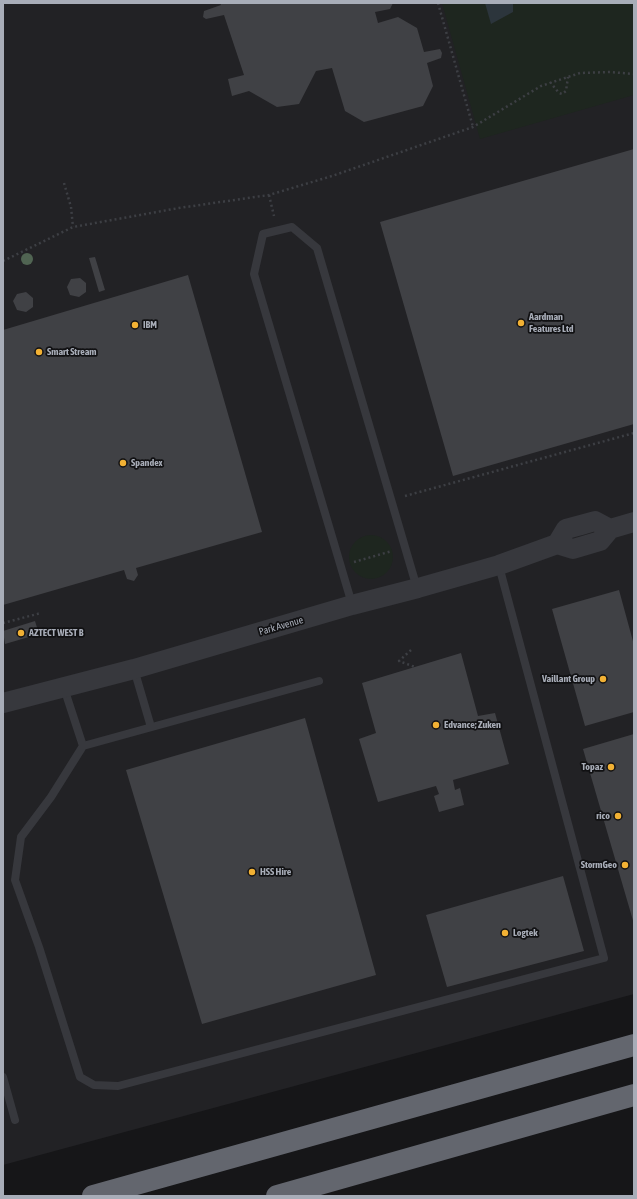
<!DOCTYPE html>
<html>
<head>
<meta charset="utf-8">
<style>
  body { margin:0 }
  #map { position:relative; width:637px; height:1199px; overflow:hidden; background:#161618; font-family:"Asap Condensed",sans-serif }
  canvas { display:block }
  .frame { position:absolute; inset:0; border:4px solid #a8adb8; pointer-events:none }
</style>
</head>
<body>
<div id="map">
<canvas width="637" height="1199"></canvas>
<div class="frame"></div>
</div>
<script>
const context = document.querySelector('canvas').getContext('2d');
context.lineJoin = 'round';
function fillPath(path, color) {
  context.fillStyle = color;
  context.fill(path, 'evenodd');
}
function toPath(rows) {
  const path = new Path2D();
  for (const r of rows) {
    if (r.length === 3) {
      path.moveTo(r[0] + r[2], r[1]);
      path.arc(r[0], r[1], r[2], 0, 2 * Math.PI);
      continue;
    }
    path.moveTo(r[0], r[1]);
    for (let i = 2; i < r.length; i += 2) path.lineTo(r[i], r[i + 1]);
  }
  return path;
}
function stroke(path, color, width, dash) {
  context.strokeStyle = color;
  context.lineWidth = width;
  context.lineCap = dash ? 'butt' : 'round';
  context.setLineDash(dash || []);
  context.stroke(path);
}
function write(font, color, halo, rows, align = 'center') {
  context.font = font + ' "Asap Condensed",sans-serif';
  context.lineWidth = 3.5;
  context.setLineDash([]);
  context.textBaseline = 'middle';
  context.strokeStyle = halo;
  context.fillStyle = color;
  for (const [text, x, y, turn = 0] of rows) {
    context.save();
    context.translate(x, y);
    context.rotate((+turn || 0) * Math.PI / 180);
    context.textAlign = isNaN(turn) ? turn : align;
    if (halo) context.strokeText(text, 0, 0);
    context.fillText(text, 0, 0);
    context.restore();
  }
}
fillPath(toPath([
  [3,3,634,3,634,994,3,1165]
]), '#222225');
fillPath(toPath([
  [442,3,634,3,634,95,480,139],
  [371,557,22]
]), '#1e261f');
fillPath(toPath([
  [485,3,513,3,513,12,491,24]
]), '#2c353c');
fillPath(toPath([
  [220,3,393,3,390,9,375,12,378,23,398,17,417,28,424,52,440,49,442,53,441,58,427,63,433,86,423,106,364,122,345,111,332,68,316,71,299,104,277,107,249,91,232,96,228,79,244,75,224,15,206,19,203,17,204,11,221,5],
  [634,149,634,424,453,476,380,222],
  [95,257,105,290,99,292,89,258],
  [188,275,262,532,136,568,138,575,134,581,127,579,124,570,3,605,3,330],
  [80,278,86,283,86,292,79,297,70,295,67,287,71,279],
  [26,292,33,298,33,307,26,312,17,310,13,301,17,294],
  [619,590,634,645,634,712,585,726,552,609],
  [35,621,39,634,5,644,3,631],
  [461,653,478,716,495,713,509,764,453,780,455,790,460,788,464,805,439,812,434,796,439,794,436,786,378,802,359,739,376,733,362,683],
  [305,718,376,975,202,1024,126,770],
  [634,734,634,924,583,749],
  [563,876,584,951,447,987,426,915]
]), '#404145');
stroke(toPath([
  [438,3,473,127],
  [550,82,559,93,562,94,566,91,568,77],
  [64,183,71,207,73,227],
  [269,195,274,216],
  [3,261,73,227,179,208,269,195,332,176,473,127,541,86,580,73,610,72,634,74],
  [405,496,634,433],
  [354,562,392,551],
  [3,623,41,613],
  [411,650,399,661,415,667]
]), '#3d3f44', 2.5, [2, 3]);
stroke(toPath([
  [352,604,254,274,263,234,292,227,317,248,417,588],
  [134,669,151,727],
  [319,681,83,746,51,797,21,837,15,880,39,947,80,1077,94,1085,118,1086,604,958,499,566],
  [64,688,83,746],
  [3,1077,15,1120]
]), '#37383d', 8);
stroke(toPath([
  [557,544,566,529,581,525,595,521,610,529],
  [3,703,134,669,352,605,418,588,499,565,557,544,573,549,600,541,610,529,634,522]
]), '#37383d', 20);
stroke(toPath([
  [93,1196,634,1045],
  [277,1196,634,1095]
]), '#63666e', 22);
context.fillStyle = '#506452';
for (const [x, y] of [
  [27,259]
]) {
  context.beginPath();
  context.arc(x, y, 6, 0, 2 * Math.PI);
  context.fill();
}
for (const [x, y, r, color] of [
  [521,323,4,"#f2b134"],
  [135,325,4,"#f2b134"],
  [39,352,4,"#f2b134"],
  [123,463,4,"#f2b134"],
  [21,633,4,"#f2b134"],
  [603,679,4,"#f2b134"],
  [436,725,4,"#f2b134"],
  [611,767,4,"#f2b134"],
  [618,816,4,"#f2b134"],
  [625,865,4,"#f2b134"],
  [252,872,4,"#f2b134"],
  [505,933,4,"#f2b134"]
]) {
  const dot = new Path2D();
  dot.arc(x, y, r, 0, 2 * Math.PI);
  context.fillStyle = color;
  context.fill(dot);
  stroke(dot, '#111113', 1.5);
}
write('bold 10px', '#a8adb8', '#111113', [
  ["Aardman",529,317],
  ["Features Ltd",529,329],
  ["IBM",143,325],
  ["Smart Stream",47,352],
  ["Spandex",131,463],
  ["AZTECT WEST B",29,633],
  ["Vaillant Group",595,679,"right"],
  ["Edvance; Zuken",444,725],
  ["Topaz",603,767,"right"],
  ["rico",610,816,"right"],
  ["StormGeo",617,865,"right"],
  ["HSS Hire",260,872],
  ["Logtek",513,933]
], 'left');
write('10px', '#a8adb8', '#111113', [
  ["Park Avenue",281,626,-16]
]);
</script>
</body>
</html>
